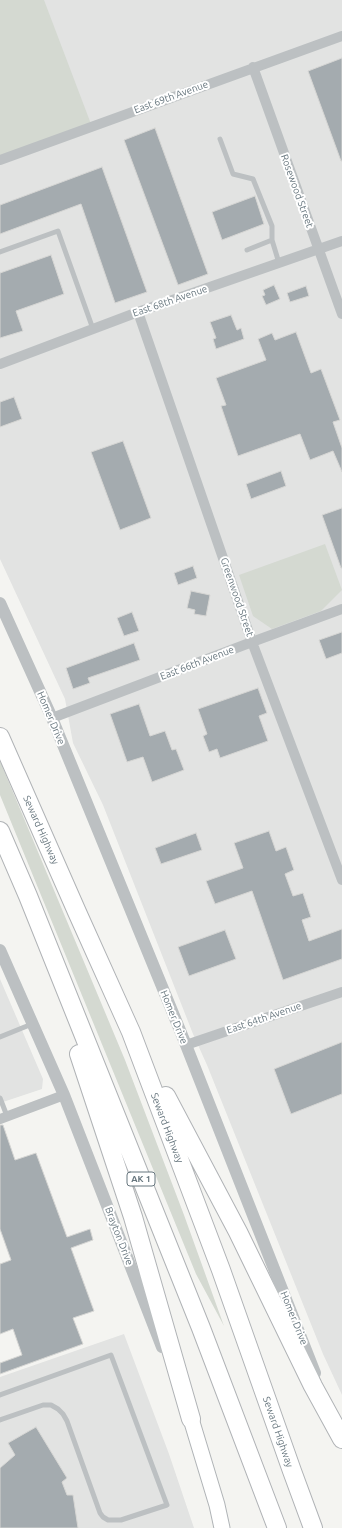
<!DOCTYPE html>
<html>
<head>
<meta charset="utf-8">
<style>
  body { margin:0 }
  canvas { display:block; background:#f4f4f1 }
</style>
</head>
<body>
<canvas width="342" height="1528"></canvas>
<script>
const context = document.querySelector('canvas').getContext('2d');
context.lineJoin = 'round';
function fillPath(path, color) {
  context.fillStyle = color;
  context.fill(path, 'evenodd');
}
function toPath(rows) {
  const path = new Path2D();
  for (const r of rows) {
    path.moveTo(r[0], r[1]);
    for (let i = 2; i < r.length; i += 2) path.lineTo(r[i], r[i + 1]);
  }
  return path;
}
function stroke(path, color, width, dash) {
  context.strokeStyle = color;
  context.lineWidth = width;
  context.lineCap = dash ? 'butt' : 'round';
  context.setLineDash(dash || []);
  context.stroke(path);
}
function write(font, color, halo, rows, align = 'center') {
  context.font = font + ' Ubuntu,sans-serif';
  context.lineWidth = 4;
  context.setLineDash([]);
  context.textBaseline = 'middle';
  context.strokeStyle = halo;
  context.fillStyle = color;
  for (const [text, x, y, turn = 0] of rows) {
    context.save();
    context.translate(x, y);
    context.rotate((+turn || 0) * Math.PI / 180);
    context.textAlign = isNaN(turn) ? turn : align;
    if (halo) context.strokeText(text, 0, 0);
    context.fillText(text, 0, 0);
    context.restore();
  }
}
fillPath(toPath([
  [0,0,342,0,342,1395,323,1354,207,1065,193,1034,103,805,73,743,65,699,0,559],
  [0,979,43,1079,42,1089,0,1103],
  [124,1334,169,1454,194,1528,0,1528,0,1377]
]), '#e2e3e2');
fillPath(toPath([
  [0,0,44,0,91,124,0,160],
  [325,544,342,590,321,611,272,629,253,616,239,575],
  [0,761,125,1060,184,1215,224,1326,196,1274,0,795]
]), '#d4d9d1');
const building = toPath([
  [342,58,342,161,341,161,308,71,342,58],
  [155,128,208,274,178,285,124,140,155,128],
  [102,167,147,292,115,303,81,204,0,234,0,205,102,167],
  [255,196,264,224,222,240,212,212,255,196],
  [51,255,64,294,16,311,23,331,0,338,0,273,51,255],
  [274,285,280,299,266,305,262,296,265,295,263,290,274,285],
  [306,286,309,296,290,302,287,293,306,286],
  [231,315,237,330,241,328,244,339,216,349,213,339,216,338,210,322,231,315],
  [296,332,311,373,321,369,340,420,333,422,342,448,342,472,333,451,310,460,300,434,238,456,221,406,226,405,216,378,266,360,258,339,272,333,275,340,296,332],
  [14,397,22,419,0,427,0,402,14,397],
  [123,441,151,518,120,530,91,452,123,441],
  [281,471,286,486,251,499,246,484,281,471],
  [342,508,342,568,341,568,322,515,342,508],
  [193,566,197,578,178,585,174,573,193,566],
  [191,591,210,595,206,616,194,614,195,610,187,608,191,591],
  [132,612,139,631,124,636,117,618,132,612],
  [342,632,342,653,326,659,319,640,342,632],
  [134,643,140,660,88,678,90,683,73,689,66,668,134,643],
  [258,688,267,713,259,716,268,741,220,758,217,749,209,752,203,736,207,734,198,709,258,688],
  [139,704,150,736,165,731,172,750,176,749,184,770,152,782,143,757,127,762,110,714,139,704],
  [269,831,276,851,286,847,294,870,285,874,293,896,303,893,311,917,302,920,309,941,342,929,342,959,283,980,252,891,215,904,206,881,243,868,234,843,269,831],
  [196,833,202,850,161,864,155,848,196,833],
  [225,930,236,959,189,976,178,947,225,930],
  [342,1042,342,1094,291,1114,274,1069,342,1042],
  [0,1125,3,1125,15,1160,36,1153,67,1237,90,1229,93,1240,71,1248,94,1311,73,1318,83,1344,0,1374,0,1363,22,1355,13,1329,0,1334,0,1264,11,1260,0,1229,0,1125],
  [36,1427,67,1478,62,1482,67,1495,73,1495,78,1528,0,1528,0,1468,15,1455,8,1443,36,1427]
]);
fillPath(building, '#a4abaf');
stroke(building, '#d6d6d4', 1);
const primary = toPath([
  [191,1419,217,1505,222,1528]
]);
const motorway = toPath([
  [0,737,77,912,131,1032,221,1270,292,1471,313,1528],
  [0,831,28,896,201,1328,277,1528],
  [79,1054,133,1217,191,1419],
  [166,1096,238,1232,313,1386,342,1439]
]);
stroke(primary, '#b0b4b7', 17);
stroke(motorway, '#b0b3b6', 20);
stroke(toPath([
  [220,139,233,174,253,179,272,226,272,240],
  [247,250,272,240,279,263],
  [0,252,58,231,93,329],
  [0,1037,32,1024],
  [0,1098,7,1116],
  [0,1395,111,1355,167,1505,121,1520,108,1520,103,1517,100,1513,67,1421,63,1414,58,1409,51,1405,43,1405,0,1420]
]), '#bcc0c2', 5);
stroke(toPath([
  [253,67,342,314],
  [0,160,342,36],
  [138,312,252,642,342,880],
  [0,364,138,312,342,241],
  [52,718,252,642,342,609],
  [186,1045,342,992],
  [0,1119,64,1095]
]), '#bcc0c2', 10);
stroke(toPath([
  [0,603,52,718,186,1045,315,1373],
  [0,950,64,1095,162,1347]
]), '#bcc0c2', 12);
stroke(primary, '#fff', 15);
stroke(motorway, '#fff', 18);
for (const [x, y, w] of [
  [141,1179,28]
]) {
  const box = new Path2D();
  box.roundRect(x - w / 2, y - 7, w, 14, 3);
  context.fillStyle = '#fff';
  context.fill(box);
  stroke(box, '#67767e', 1);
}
write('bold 9px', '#67767e', null, [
  ["AK 1",141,1179]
]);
write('10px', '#67767e', '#fff', [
  ["East 69th Avenue",171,97,-20],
  ["Rosewood Street",297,191,70],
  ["East 68th Avenue",170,301,-19],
  ["Greenwood Street",237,597,71],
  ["East 66th Avenue",197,663,-21],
  ["Homer Drive",51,718,67],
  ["Seward Highway",41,830,66],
  ["Homer Drive",174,1017,68],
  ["East 64th Avenue",264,1018,-19],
  ["Seward Highway",167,1128,69],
  ["Brayton Drive",119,1236,69],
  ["Homer Drive",294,1318,68],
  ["Seward Highway",278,1432,71]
]);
</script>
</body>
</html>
